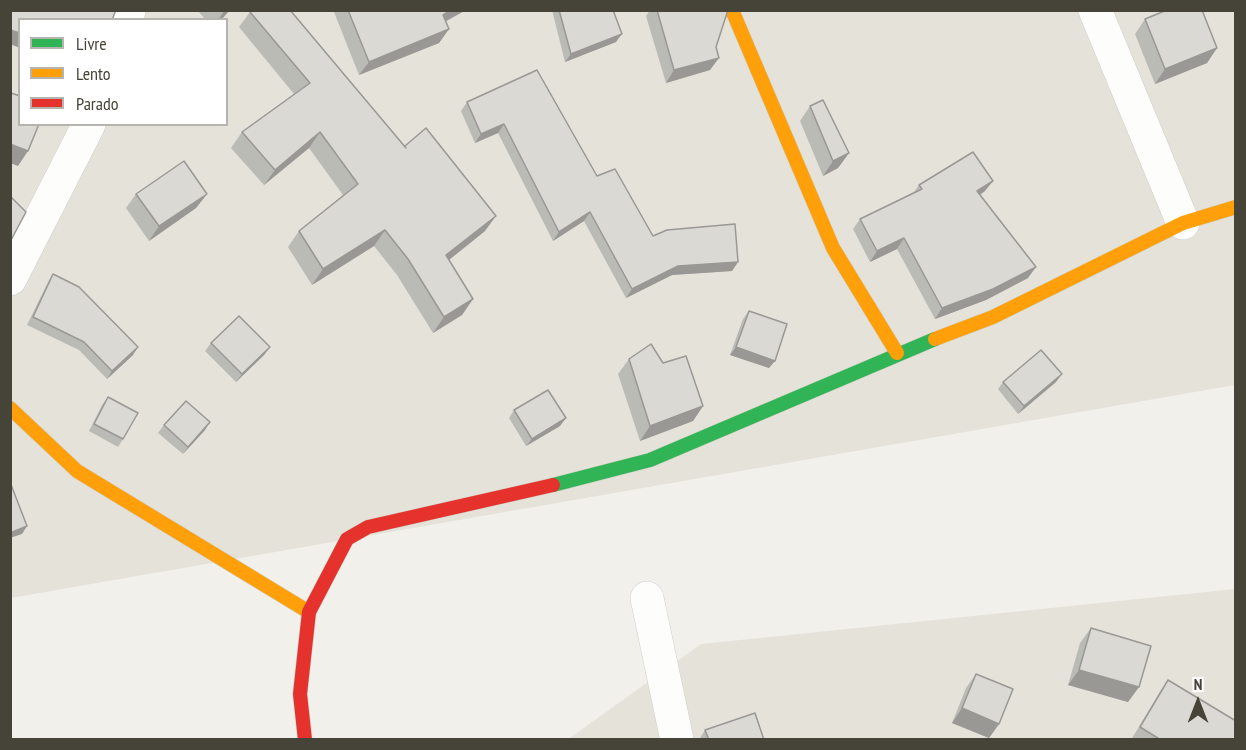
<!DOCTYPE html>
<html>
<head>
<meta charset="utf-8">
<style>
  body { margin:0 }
  #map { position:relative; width:1246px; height:750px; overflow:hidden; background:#f1f0eb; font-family:"PT Sans Narrow",sans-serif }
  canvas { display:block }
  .frame { position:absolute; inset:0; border:12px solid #464338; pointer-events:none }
  .legend { position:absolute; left:18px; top:18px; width:210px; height:108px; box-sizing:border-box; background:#fff; border:2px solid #b5b4af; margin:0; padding:8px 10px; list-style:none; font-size:18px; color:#464338 }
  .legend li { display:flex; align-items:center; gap:12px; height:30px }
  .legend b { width:30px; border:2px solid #b5b4af }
  .north { position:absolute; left:1168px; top:672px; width:60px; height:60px; -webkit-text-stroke:4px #fff; paint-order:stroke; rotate:0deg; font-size:16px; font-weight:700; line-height:24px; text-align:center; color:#464338 }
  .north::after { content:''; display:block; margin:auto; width:21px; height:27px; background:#464338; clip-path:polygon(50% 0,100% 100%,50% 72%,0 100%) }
</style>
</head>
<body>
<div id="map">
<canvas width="1246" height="750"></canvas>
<div class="frame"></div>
<ul class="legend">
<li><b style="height:8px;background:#30b455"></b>Livre</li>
<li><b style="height:8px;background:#ff9f0a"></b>Lento</li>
<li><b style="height:8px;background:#e5322d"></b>Parado</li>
</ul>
<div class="north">N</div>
</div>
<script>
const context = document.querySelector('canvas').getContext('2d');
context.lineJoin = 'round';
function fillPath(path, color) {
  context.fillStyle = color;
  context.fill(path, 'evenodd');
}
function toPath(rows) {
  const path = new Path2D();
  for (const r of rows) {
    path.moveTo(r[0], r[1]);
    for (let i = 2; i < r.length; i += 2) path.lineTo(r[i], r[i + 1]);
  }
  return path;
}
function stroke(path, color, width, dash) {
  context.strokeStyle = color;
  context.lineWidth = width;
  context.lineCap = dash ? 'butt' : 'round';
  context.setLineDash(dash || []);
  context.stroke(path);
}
fillPath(toPath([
  [11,11,1235,11,1235,385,11,598],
  [20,20,226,20,226,124,20,124],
  [1235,589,1235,739,567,740,701,644]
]), '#e5e3d9');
const street = toPath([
  [1095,10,1183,223],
  [127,20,129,10],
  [10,279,89,124],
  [647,598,677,740]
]);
const fast = toPath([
  [553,485,650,460,935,339]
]);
const slow = toPath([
  [732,10,833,248,897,353],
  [935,339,993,317,1183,223,1236,207],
  [10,408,77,471,309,612]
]);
const jam = toPath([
  [305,740,300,694,309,612,347,539,368,527,553,485]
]);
stroke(street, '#cfcec9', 34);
stroke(fast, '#cfcec3', 15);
stroke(slow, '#cfcec3', 15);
stroke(jam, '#cfcec3', 15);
stroke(street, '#fdfdfc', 33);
stroke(fast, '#30b455', 14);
stroke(slow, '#ff9f0a', 14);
stroke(jam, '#e5322d', 14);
fillPath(toPath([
  [197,10,230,10,221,20,206,20],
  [335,10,466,10,445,22,449,29,439,43,359,75,334,12],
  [552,10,613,10,616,42,565,62],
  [650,10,726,10,710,70,666,83,646,16],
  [250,12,404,146,485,231,449,260,473,299,462,315,433,333,397,275,374,246,312,285,288,247,299,231,343,195,309,148,264,185,231,148,242,132,294,94,239,27],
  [1145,19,1217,48,1207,63,1155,84,1135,34],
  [467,102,597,176,653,236,738,262,732,271,672,275,626,298,584,221,553,241,498,133,475,143,461,111],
  [810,106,849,153,838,168,823,176,800,121],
  [919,185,985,191,980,195,1028,278,986,300,935,319,897,249,870,262,853,229,860,219,914,192],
  [136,194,207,194,196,208,149,241,126,208],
  [53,274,133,355,107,379,79,350,27,325,48,282],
  [749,311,775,361,769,368,730,355,743,319],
  [211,343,270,347,264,355,236,382,205,351],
  [629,359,663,363,703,406,693,421,640,441,618,374],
  [1003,382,1056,382,1018,414,998,389],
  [108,397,123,439,118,447,89,431,102,405],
  [514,410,560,426,526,446,509,418],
  [164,425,205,430,183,454,158,433],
  [1091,628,1139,687,1128,702,1068,685,1080,643],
  [976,674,999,724,989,738,952,723,966,688],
  [1168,680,1235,721,1236,720,1236,740,1131,740,1158,695],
  [705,730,764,740,699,740]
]), '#bbbbb6');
fillPath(toPath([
  [225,10,230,10,221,20,218,20],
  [450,10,466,10,433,28,443,15],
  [449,29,439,43,359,75,369,62],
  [10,30,20,33,20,48,10,44],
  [622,34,616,42,565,62,571,54],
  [1217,48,1207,63,1155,84,1165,69],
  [719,58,710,70,666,83,674,70],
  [504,124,498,133,475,143,481,134],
  [320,132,309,148,264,185,275,170],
  [10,144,28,151,18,166,10,163],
  [849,153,838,168,823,176,833,161],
  [993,181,985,191,969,202,977,191],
  [207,194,196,208,149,241,159,226],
  [590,212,584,221,553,241,559,232],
  [496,216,485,231,435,271,446,255],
  [385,230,374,246,312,285,323,269],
  [904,238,897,249,870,262,877,251],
  [738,262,732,271,672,275,626,298,632,289,678,266],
  [1036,267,1028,278,986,300,935,319,942,308],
  [473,299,462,315,433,333,444,317],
  [138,347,133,355,107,379,112,371],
  [270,347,264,355,236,382,242,374],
  [736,347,775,361,769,368,730,355],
  [1062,374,1056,382,1018,414,1024,406],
  [703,406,693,421,640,441,650,426],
  [566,418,560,426,526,446,532,439],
  [210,422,205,430,183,454,188,447],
  [27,526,22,534,10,538,10,533],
  [1079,670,1139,687,1128,702,1068,685],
  [962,708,999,724,989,738,952,723]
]), '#999894');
const building = toPath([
  [10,10,116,10,112,20,20,20,20,33,10,30,10,10],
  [252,10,290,10,406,148,405,146,426,128,496,216,446,255,473,299,444,317,408,259,385,230,323,269,299,231,358,184,320,132,275,170,242,132,310,83,250,12,252,10],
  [348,10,450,10,443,15,449,29,369,62,348,10],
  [559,10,613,10,622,34,571,54,559,10],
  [657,10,726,10,727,13,716,47,719,58,674,70,657,10],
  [1167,10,1202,10,1217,48,1165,69,1145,19,1167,10],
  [537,70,597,176,615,169,653,236,667,230,735,224,738,262,678,266,632,289,590,212,559,232,504,124,481,134,467,102,537,70],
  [11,93,20,96,20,124,39,124,28,151,10,144,11,93],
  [823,100,849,153,833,161,810,106,823,100],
  [973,152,993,181,977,191,1036,267,993,289,942,308,904,238,877,251,860,219,922,189,919,185,973,152],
  [184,161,207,194,159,226,136,194,184,161],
  [10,196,26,212,10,242,10,196],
  [53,274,79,287,138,347,112,371,84,342,33,317,53,274],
  [749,311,787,324,775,361,736,347,749,311],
  [239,316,270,347,242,374,211,343,239,316],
  [651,344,663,363,686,356,703,406,650,426,629,359,651,344],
  [1041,350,1062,374,1024,406,1003,382,1041,350],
  [548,390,566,418,532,439,514,410,548,390],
  [108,397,138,413,123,439,94,424,108,397],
  [186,401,210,422,188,447,164,425,186,401],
  [10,482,27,526,10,533,10,482],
  [1091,628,1151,646,1139,687,1079,670,1091,628],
  [976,674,1013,689,999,724,962,708,976,674],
  [1168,680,1236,721,1236,740,1161,740,1140,727,1168,680],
  [755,713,764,740,709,740,705,730,755,713]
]);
fillPath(building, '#dad9d4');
stroke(building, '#999894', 1.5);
</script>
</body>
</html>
